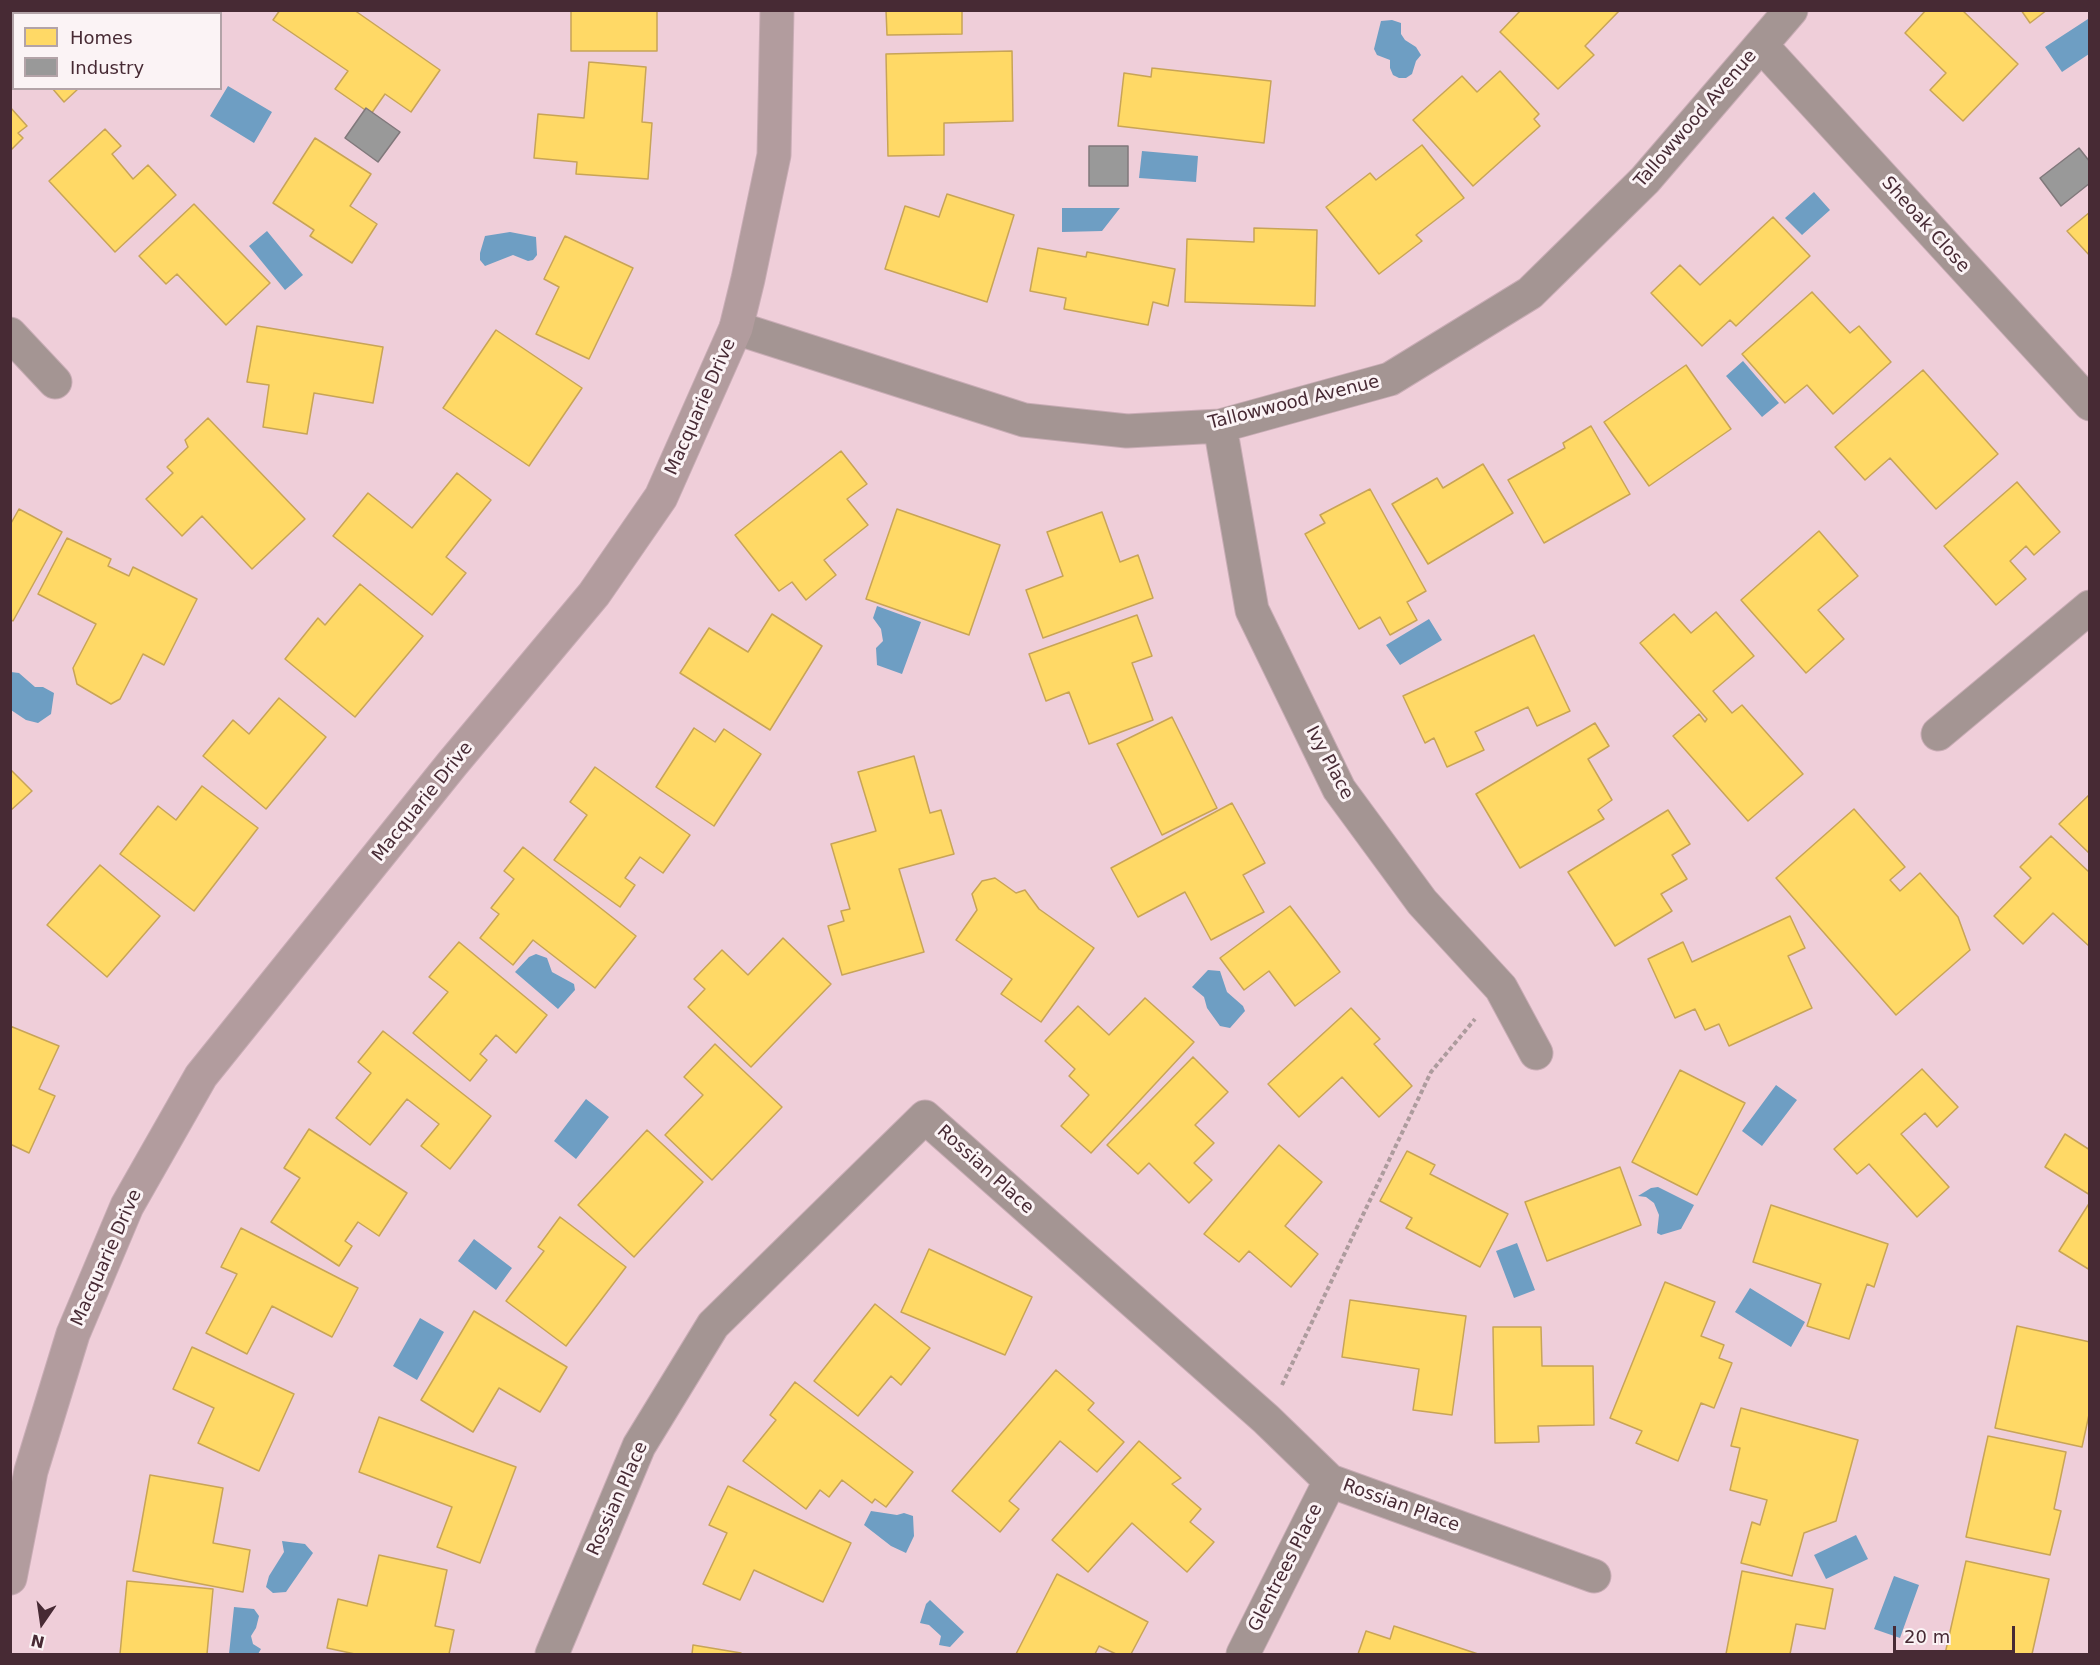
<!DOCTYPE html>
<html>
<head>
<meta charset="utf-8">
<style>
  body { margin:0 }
  #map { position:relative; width:2100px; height:1665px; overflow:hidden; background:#efced9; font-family:"DejaVu Sans",sans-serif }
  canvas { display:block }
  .frame { position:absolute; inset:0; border:12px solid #472a34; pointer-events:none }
  .legend { position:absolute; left:12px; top:12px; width:210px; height:78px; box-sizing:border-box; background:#fbf3f5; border:2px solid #b3a3a8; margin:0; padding:8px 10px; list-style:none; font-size:18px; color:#472a34 }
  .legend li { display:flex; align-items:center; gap:12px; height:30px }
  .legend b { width:30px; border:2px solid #b3a3a8 }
  .north { position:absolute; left:12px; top:1593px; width:60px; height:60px; -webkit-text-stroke:4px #fbf3f5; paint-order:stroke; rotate:193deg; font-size:16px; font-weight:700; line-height:24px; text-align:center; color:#472a34 }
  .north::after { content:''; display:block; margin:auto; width:21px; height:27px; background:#472a34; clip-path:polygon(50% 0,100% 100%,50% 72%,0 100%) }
  .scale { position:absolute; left:1893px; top:1626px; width:122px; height:27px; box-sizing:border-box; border:3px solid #472a34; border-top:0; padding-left:8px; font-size:18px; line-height:21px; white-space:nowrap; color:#472a34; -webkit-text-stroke:4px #fbf3f5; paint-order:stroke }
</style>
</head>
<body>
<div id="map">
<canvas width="2100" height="1665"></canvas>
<div class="frame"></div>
<ul class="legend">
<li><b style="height:16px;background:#ffd966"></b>Homes</li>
<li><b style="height:16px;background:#999"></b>Industry</li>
</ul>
<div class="north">N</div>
<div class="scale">20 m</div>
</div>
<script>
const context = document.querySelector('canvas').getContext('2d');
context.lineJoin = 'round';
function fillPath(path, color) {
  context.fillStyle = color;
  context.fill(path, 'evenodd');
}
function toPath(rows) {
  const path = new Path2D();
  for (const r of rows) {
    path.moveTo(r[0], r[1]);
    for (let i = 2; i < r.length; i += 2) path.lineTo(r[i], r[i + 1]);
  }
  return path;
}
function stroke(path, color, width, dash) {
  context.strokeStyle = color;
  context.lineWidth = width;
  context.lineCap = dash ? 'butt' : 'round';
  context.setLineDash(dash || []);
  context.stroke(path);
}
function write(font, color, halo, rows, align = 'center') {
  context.font = font + ' "DejaVu Sans",sans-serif';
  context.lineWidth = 6;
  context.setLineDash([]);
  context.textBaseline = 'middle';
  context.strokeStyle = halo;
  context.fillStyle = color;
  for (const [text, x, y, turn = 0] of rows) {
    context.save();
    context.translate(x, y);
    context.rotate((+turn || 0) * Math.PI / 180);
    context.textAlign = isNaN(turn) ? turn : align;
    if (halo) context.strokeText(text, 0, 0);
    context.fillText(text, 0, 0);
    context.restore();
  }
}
fillPath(toPath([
  [2088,19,2089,54,2062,72,2045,47],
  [1392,20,1401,23,1401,34,1405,40,1416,47,1421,55,1416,61,1412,74,1406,78,1399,78,1393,75,1390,68,1390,60,1377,55,1374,49,1381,21],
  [228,86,272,112,254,143,210,116],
  [1142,151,1198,156,1196,182,1139,178],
  [1814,192,1830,210,1802,235,1785,218],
  [1062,208,1120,208,1102,231,1062,232],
  [267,231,303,275,285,290,249,246],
  [510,232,536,237,537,255,533,260,528,261,513,255,485,266,480,260,480,253,485,236],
  [1743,361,1779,403,1762,417,1726,376],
  [877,606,921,622,902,674,877,665,876,648,883,641,881,629,873,618],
  [1429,619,1442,640,1400,665,1386,645],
  [11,672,19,673,35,687,43,687,54,693,51,714,38,723,26,720,11,710],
  [536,954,547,958,552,972,574,984,575,990,558,1009,515,972,529,957],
  [1208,970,1220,971,1227,992,1243,1006,1245,1011,1230,1028,1220,1026,1207,1008,1204,997,1192,987],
  [1776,1085,1797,1100,1762,1146,1742,1131],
  [586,1099,609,1117,576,1159,554,1141],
  [1658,1187,1694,1205,1681,1229,1661,1235,1657,1233,1659,1215,1654,1203,1646,1197,1638,1196,1651,1188],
  [474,1239,512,1268,496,1290,458,1261],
  [1517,1243,1535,1290,1514,1298,1496,1251],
  [1750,1288,1805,1322,1791,1347,1735,1312],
  [420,1318,444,1332,417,1380,393,1366],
  [871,1511,897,1515,904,1513,913,1516,914,1536,906,1553,891,1546,864,1525],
  [1856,1535,1868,1559,1826,1579,1814,1555],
  [282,1541,305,1544,313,1553,286,1592,273,1593,266,1587,269,1576,284,1552],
  [1894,1576,1919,1585,1900,1638,1874,1629],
  [930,1600,964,1632,950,1647,939,1645,941,1636,929,1625,920,1623,926,1604],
  [234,1607,254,1609,259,1616,256,1628,251,1636,253,1644,261,1649,258,1654,229,1654]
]), '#6e9ec3');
const homes = toPath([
  [17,10,79,10,82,14,19,14,17,10],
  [93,10,131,10,128,14,95,14,93,10],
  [280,10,354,10,440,70,411,112,385,94,371,114,335,89,348,71,273,20,280,10],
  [571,10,657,10,657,51,571,51,571,10],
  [886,10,962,10,962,34,887,35,886,10],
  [1521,10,1620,10,1585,46,1594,55,1558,89,1500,32,1521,10],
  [1926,10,1962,10,2018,64,1963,121,1930,90,1946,73,1905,33,1926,10],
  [2021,10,2047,10,2030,23,2021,10],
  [14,42,14,82,10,78,10,45,14,42],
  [1012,51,1013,121,944,123,944,155,888,156,886,54,1012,51],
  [589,62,646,67,642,122,652,123,648,179,576,174,577,162,534,158,538,114,584,118,589,62],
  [1152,68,1271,81,1264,143,1118,126,1124,73,1151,77,1152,68],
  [1500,71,1539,114,1534,119,1540,126,1473,186,1413,120,1462,76,1477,92,1500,71],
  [52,88,79,88,64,102,52,88],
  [10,107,27,126,18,133,23,138,10,151,10,107],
  [105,129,121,146,112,154,133,179,148,165,176,195,115,252,49,181,105,129],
  [315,138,371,174,350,206,377,224,352,263,310,236,314,230,273,203,315,138],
  [1422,145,1464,198,1416,235,1422,241,1379,274,1326,207,1370,173,1376,180,1422,145],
  [947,194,1014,215,987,302,885,269,905,206,939,217,947,194],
  [194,204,270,283,226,325,177,274,166,284,139,256,194,204],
  [2090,212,2090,256,2067,231,2090,212],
  [1773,217,1810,256,1736,326,1730,320,1702,346,1651,293,1680,265,1700,285,1773,217],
  [1254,228,1317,230,1315,306,1185,302,1187,239,1254,242,1254,228],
  [565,236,633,268,589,359,536,334,559,287,544,279,565,236],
  [1038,248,1086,257,1087,252,1175,269,1168,306,1153,302,1148,325,1064,309,1066,298,1030,291,1038,248],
  [1812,292,1850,333,1859,326,1891,362,1833,414,1807,385,1785,403,1742,354,1812,292],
  [257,326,383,347,373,403,314,393,307,434,263,427,269,385,247,382,257,326],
  [496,330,582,388,529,466,443,408,496,330],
  [1686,365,1731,429,1649,486,1604,422,1686,365],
  [1923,370,1998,454,1936,509,1890,458,1865,480,1835,447,1923,370],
  [208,418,305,519,252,569,202,516,182,536,146,499,173,473,167,467,188,447,185,440,208,418],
  [1591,426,1630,494,1544,543,1508,480,1565,448,1563,443,1591,426],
  [841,451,867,484,847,499,868,525,824,560,836,575,806,600,792,582,779,591,735,535,841,451],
  [1483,464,1513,513,1428,564,1392,504,1437,478,1443,488,1483,464],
  [457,473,491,500,446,557,466,573,432,615,333,536,368,493,412,528,457,473],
  [2017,482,2060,532,2034,555,2026,546,2010,561,2026,579,1996,605,1944,546,2017,482],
  [1370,489,1426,591,1407,602,1417,620,1390,635,1380,617,1359,629,1305,534,1325,523,1320,515,1370,489],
  [19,509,62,532,13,621,10,619,10,525,19,509],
  [897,509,1000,545,969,635,866,599,897,509],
  [1102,512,1120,562,1138,555,1153,598,1043,638,1026,590,1063,576,1047,532,1102,512],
  [1819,531,1858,576,1818,610,1844,639,1806,673,1741,600,1819,531],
  [67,538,111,559,108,566,129,576,133,567,197,599,164,665,143,654,120,699,111,704,77,684,73,668,96,624,38,594,67,538],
  [360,584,423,636,355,717,285,659,318,618,325,625,360,584],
  [1716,612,1754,656,1713,691,1732,713,1742,705,1803,774,1748,821,1673,736,1699,714,1705,722,1707,719,1640,643,1674,614,1691,633,1716,612],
  [772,614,822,646,770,730,680,673,709,628,748,652,772,614],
  [1137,615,1152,656,1132,663,1153,720,1089,744,1069,692,1046,701,1029,654,1137,615],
  [1534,635,1570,711,1537,726,1528,707,1475,732,1484,750,1447,767,1434,738,1425,743,1403,696,1534,635],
  [279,698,326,737,266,809,203,756,233,720,249,734,279,698],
  [1172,717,1217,808,1162,835,1117,744,1172,717],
  [1595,723,1609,746,1588,759,1612,800,1598,810,1604,819,1520,868,1476,794,1595,723],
  [694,728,715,742,724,729,761,754,714,826,656,787,694,728],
  [914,756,930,813,941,810,954,854,899,869,924,952,842,975,828,926,844,921,841,911,850,909,831,844,876,831,858,772,914,756],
  [595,767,690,835,663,873,640,857,625,878,635,885,620,907,554,860,587,815,570,802,595,767],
  [10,769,32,791,10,811,10,769],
  [202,786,258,828,194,911,120,854,158,806,176,820,202,786],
  [2090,794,2090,854,2059,824,2090,794],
  [1232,803,1265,863,1243,875,1264,912,1211,940,1185,892,1138,917,1111,868,1232,803],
  [1854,809,1905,867,1890,880,1900,891,1920,873,1958,917,1970,950,1896,1015,1776,878,1854,809],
  [1668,810,1690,844,1672,855,1687,879,1661,894,1672,911,1615,946,1568,872,1668,810],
  [2051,836,2090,873,2090,947,2053,913,2023,944,1994,916,2031,878,2020,867,2051,836],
  [523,847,636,936,595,988,533,940,513,965,480,938,499,914,491,908,514,879,504,871,523,847],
  [100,865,160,916,107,977,47,925,100,865],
  [995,878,1016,893,1025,890,1039,909,1094,948,1041,1022,1001,994,1012,979,956,940,977,910,972,894,982,881,995,878],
  [1290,906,1340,972,1295,1006,1269,971,1244,990,1220,958,1290,906],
  [1790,916,1805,948,1788,956,1812,1008,1729,1046,1719,1024,1705,1030,1695,1009,1675,1018,1648,959,1683,942,1692,962,1790,916],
  [783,938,831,984,751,1067,688,1007,705,989,694,979,722,950,748,975,783,938],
  [459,942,547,1015,516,1053,496,1035,480,1054,487,1060,470,1081,413,1033,448,992,429,977,459,942],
  [1145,998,1194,1042,1091,1153,1061,1126,1089,1095,1069,1076,1075,1069,1045,1041,1078,1006,1109,1035,1145,998],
  [1351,1008,1380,1039,1374,1044,1412,1086,1379,1117,1342,1077,1299,1117,1268,1084,1351,1008],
  [10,1026,59,1046,39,1089,55,1096,29,1153,10,1144,10,1026],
  [383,1031,491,1116,450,1169,421,1146,439,1124,407,1099,370,1145,336,1118,371,1073,358,1062,383,1031],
  [715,1044,782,1107,712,1180,665,1135,703,1095,684,1077,715,1044],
  [1193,1057,1228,1092,1195,1125,1214,1143,1194,1163,1212,1180,1189,1203,1149,1163,1138,1174,1107,1145,1193,1057],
  [1922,1069,1958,1107,1937,1127,1925,1113,1901,1134,1949,1187,1917,1217,1869,1164,1857,1174,1834,1149,1922,1069],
  [1680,1070,1745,1103,1697,1195,1632,1162,1680,1070],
  [309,1129,407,1193,379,1236,358,1222,345,1241,352,1246,339,1266,271,1222,300,1178,284,1168,309,1129],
  [647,1130,703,1182,634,1257,578,1205,647,1130],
  [2065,1134,2090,1150,2090,1195,2045,1167,2065,1134],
  [1279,1145,1322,1182,1285,1226,1318,1254,1291,1287,1249,1251,1239,1262,1204,1234,1279,1145],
  [1407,1151,1435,1165,1430,1174,1508,1214,1480,1267,1406,1228,1412,1218,1380,1201,1407,1151],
  [1620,1167,1641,1225,1547,1261,1525,1202,1620,1167],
  [2090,1202,2090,1270,2059,1251,2090,1202],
  [1771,1205,1888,1244,1874,1287,1867,1284,1849,1339,1807,1326,1821,1284,1753,1262,1771,1205],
  [560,1217,626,1267,566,1346,506,1301,544,1251,538,1247,560,1217],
  [241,1228,358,1288,332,1337,272,1306,247,1354,206,1333,237,1274,221,1267,241,1228],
  [929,1249,1032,1297,1005,1355,901,1312,929,1249],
  [1665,1282,1715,1302,1701,1336,1724,1345,1719,1358,1732,1363,1714,1408,1701,1403,1678,1461,1636,1443,1642,1431,1610,1418,1665,1282],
  [1350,1300,1466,1316,1452,1415,1413,1410,1419,1369,1342,1357,1350,1300],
  [875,1304,930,1348,901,1385,891,1376,858,1416,814,1381,875,1304],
  [474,1311,567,1367,540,1412,499,1388,473,1432,421,1400,474,1311],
  [2017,1326,2090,1342,2090,1410,2082,1447,1995,1428,2017,1326],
  [1493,1327,1541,1327,1542,1366,1593,1366,1594,1425,1538,1426,1539,1442,1495,1443,1493,1327],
  [192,1347,294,1394,259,1471,198,1443,214,1408,173,1389,192,1347],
  [1056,1370,1094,1403,1088,1410,1124,1442,1097,1472,1060,1441,1009,1501,1019,1509,1000,1532,952,1491,1056,1370],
  [795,1382,913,1472,886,1507,875,1499,872,1503,842,1480,829,1497,820,1490,806,1509,743,1461,776,1420,770,1415,795,1382],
  [1741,1408,1858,1440,1836,1521,1804,1533,1792,1576,1741,1563,1752,1522,1760,1525,1767,1500,1730,1490,1740,1448,1731,1446,1741,1408],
  [379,1417,516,1467,480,1563,437,1547,452,1507,359,1472,379,1417],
  [1988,1436,2066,1452,2054,1509,2061,1511,2050,1555,1966,1537,1988,1436],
  [1139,1441,1181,1478,1172,1484,1201,1509,1190,1522,1214,1542,1187,1572,1132,1523,1088,1572,1052,1540,1139,1441],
  [150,1475,223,1488,213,1543,250,1550,243,1592,133,1571,150,1475],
  [728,1486,851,1543,823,1602,754,1570,740,1600,703,1584,727,1533,709,1525,728,1486],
  [379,1555,447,1570,435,1626,454,1630,449,1654,355,1654,327,1648,338,1599,367,1606,379,1555],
  [1966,1561,2049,1579,2032,1654,1945,1654,1966,1561],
  [1742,1571,1833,1589,1825,1629,1796,1624,1790,1654,1726,1654,1742,1571],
  [1057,1574,1148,1622,1131,1654,1116,1654,1099,1646,1095,1654,1016,1654,1057,1574],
  [127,1581,213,1589,207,1654,120,1654,127,1581],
  [1394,1626,1478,1654,1358,1654,1366,1631,1390,1639,1394,1626],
  [693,1645,741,1653,741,1654,692,1654,693,1645]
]);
fillPath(homes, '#ffd966');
stroke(homes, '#c8a457', 1.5);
const industry = toPath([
  [366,108,400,132,378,162,345,138,366,108],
  [1089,146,1128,146,1128,186,1089,186,1089,146],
  [2079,148,2090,162,2090,183,2061,206,2040,178,2079,148]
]);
fillPath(industry, '#999');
stroke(industry, '#80787b', 1.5);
const minor = toPath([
  [1761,45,2090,404],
  [736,328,1024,420,1127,431,1220,426,1390,379,1530,293,1645,180,1791,10],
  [10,334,55,382],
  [1220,426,1252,610,1339,789,1422,902,1501,988,1536,1053],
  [1938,734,2090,607],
  [552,1654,639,1446,713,1325,925,1117,1266,1419,1330,1481,1594,1576],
  [1243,1654,1330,1481]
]);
const secondary = toPath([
  [10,1578,31,1471,73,1334,127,1206,201,1076,452,764,594,594,661,497,736,328,748,279,774,155,777,10]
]);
stroke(minor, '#c8acb5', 35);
stroke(secondary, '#c8acb5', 35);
stroke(toPath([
  [1282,1385,1431,1072,1475,1019]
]), '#ad9b9d', 4, [4.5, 3]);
stroke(minor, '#a49593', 33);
stroke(secondary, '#b29c9e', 33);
write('18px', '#472a34', '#fbf3f5', [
  ["Tallowwood Avenue",1696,119,-49],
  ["Sheoak Close",1925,225,48],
  ["Tallowwood Avenue",1294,403,-14],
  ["Macquarie Drive",701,407,-66],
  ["Ivy Place",1329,763,62],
  ["Macquarie Drive",423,802,-51],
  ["Rossian Place",985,1170,42],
  ["Macquarie Drive",107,1258,-66],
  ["Rossian Place",618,1499,-66],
  ["Rossian Place",1401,1506,20],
  ["Glentrees Place",1286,1568,-63]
]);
</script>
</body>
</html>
